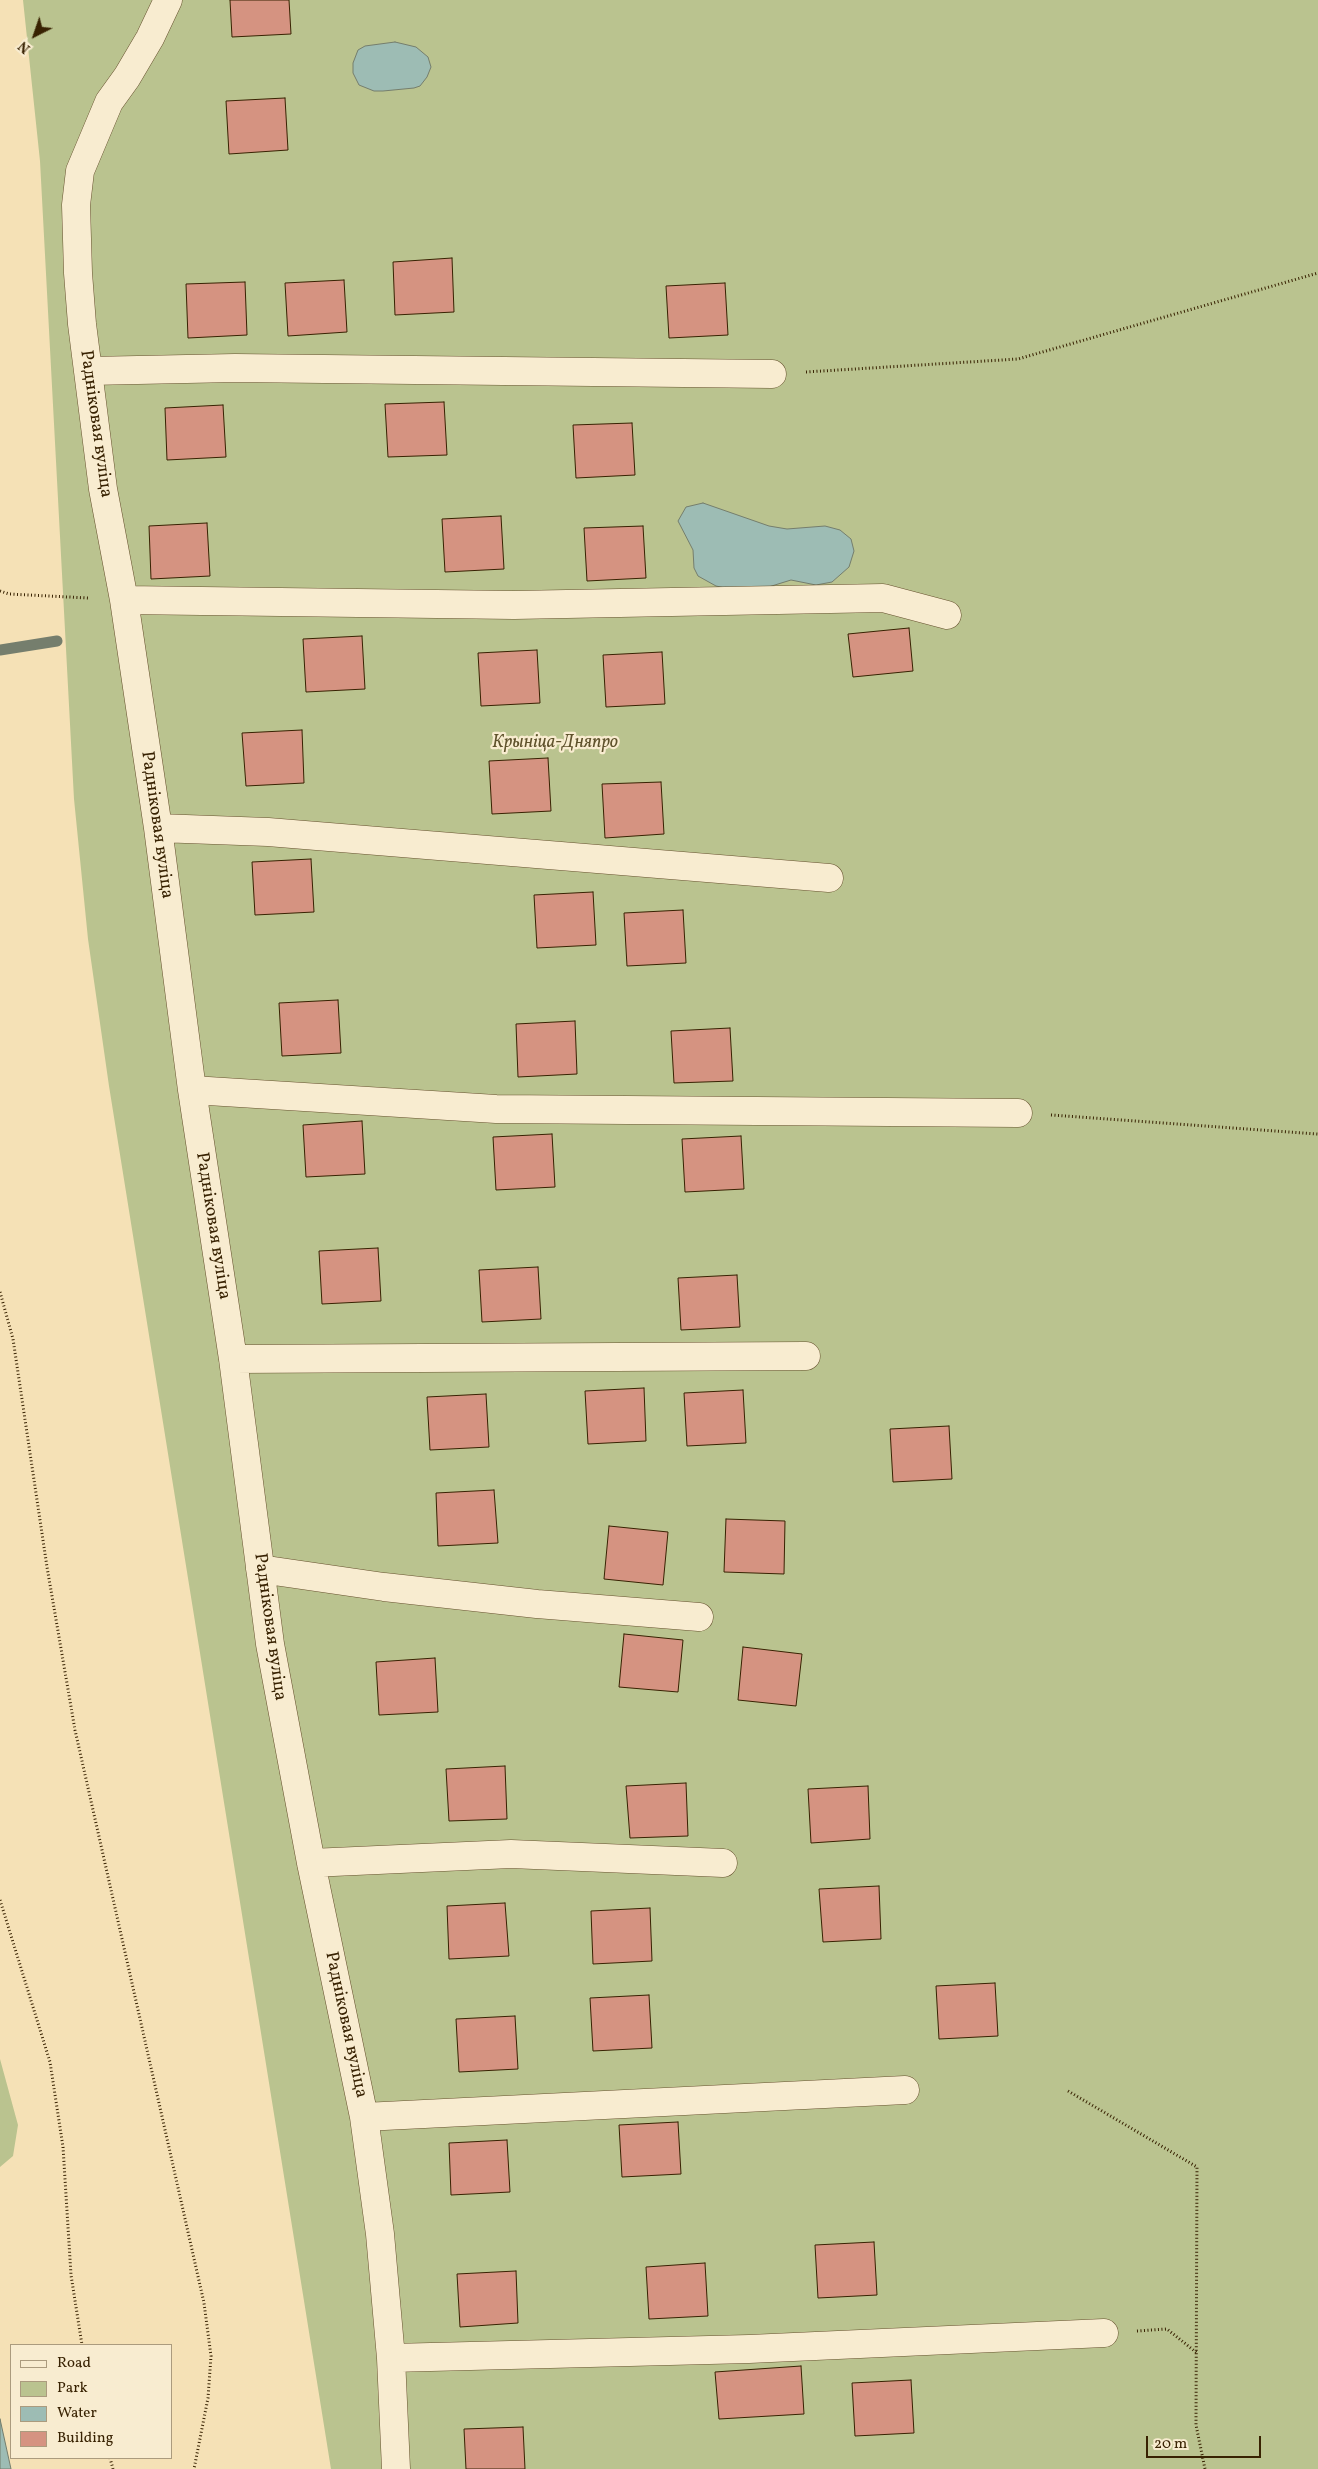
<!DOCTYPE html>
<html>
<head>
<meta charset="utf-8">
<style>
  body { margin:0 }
  #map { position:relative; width:1318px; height:2469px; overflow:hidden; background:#f5e1b6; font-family:Vollkorn,serif }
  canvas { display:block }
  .legend { position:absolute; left:10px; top:2344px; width:162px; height:115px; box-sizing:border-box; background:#f8ecd0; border:1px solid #ab9b7e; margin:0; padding:6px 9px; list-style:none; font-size:15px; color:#382202 }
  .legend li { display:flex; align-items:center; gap:10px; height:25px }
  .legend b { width:25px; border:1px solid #ab9b7e }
  .north { position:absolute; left:10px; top:10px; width:50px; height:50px; -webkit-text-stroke:4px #f8ecd0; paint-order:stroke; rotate:221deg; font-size:14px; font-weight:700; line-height:20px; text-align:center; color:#382202 }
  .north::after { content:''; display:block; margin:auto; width:18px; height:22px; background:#382202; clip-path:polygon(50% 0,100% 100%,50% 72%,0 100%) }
  .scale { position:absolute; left:1146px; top:2436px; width:115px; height:22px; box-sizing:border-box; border:2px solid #382202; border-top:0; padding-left:6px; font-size:15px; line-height:18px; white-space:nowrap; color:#382202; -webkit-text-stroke:4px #f8ecd0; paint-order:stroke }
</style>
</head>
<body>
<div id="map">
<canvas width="1318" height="2469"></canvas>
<ul class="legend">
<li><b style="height:6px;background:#f8ecd0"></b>Road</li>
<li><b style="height:14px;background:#bac38f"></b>Park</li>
<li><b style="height:14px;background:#9dbcb4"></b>Water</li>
<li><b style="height:14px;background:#d59381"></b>Building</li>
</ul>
<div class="north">N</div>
<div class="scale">20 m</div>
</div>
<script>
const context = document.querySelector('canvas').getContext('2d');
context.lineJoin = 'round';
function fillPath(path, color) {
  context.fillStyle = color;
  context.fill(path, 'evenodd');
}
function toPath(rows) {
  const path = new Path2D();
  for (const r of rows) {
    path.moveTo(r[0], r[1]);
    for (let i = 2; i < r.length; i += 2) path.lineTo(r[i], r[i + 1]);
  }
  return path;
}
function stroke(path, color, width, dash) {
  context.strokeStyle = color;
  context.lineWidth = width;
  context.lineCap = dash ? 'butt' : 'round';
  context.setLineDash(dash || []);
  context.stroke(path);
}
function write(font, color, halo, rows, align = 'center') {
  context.font = font + ' Vollkorn,serif';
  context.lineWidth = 4.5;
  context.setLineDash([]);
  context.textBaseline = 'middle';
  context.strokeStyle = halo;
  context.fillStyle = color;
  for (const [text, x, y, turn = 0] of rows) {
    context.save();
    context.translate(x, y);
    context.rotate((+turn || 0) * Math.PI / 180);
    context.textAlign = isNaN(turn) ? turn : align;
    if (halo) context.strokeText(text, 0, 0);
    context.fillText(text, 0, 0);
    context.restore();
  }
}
fillPath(toPath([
  [23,0,1318,0,1318,2469,331,2469,109,1086,88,939,74,799,40,161],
  [0,2059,18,2125,13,2156,0,2167]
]), '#bac38f');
const water = toPath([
  [395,42,416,47,428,57,431,67,427,77,420,86,414,88,383,91,374,91,359,85,353,73,353,63,358,50,365,46,395,42],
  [703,503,769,526,787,529,825,526,840,530,851,539,854,551,849,567,832,582,816,585,791,580,762,589,734,590,716,586,698,576,694,568,693,550,678,521,686,507,703,503],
  [0,2419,11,2469,0,2469,0,2419]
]);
fillPath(water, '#9dbcb4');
stroke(water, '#757e6d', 1);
stroke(toPath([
  [0,650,57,641]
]), '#757e6d', 11);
const building = toPath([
  [230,0,289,0,291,34,232,37,230,0],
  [285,98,288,150,229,154,226,101,285,98],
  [452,258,454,312,395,315,393,262,452,258],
  [344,280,347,332,288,336,285,283,344,280],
  [245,282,247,335,188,338,186,284,245,282],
  [725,283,728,335,669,338,666,286,725,283],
  [444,402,447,455,388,457,385,404,444,402],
  [223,405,226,457,167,460,165,408,223,405],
  [632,423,635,475,576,478,573,425,632,423],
  [501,516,504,569,445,572,442,519,501,516],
  [207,523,210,576,151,579,149,526,207,523],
  [643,526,646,578,587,581,584,528,643,526],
  [909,628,913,671,853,677,848,634,909,628],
  [362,636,365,689,306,692,303,639,362,636],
  [537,650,540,703,481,706,478,653,537,650],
  [662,652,665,704,606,707,603,655,662,652],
  [302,730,304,783,246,786,242,733,302,730],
  [548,758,551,811,492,814,489,761,548,758],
  [661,782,664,834,605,838,602,784,661,782],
  [311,859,314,912,255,915,252,862,311,859],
  [593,892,596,945,537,948,534,895,593,892],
  [683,910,686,963,627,966,624,913,683,910],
  [338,1000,341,1053,282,1056,279,1003,338,1000],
  [575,1021,577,1074,518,1077,516,1024,575,1021],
  [730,1028,733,1081,674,1083,671,1031,730,1028],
  [362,1121,365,1174,306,1177,303,1125,362,1121],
  [552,1134,555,1187,496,1190,493,1137,552,1134],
  [741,1136,744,1189,685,1192,682,1139,741,1136],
  [378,1248,381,1301,322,1304,319,1251,378,1248],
  [538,1267,541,1319,482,1322,479,1270,538,1267],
  [737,1275,740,1327,681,1330,678,1278,737,1275],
  [644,1388,646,1441,588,1444,585,1391,644,1388],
  [743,1390,746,1443,687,1446,684,1393,743,1390],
  [486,1394,489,1447,430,1450,427,1397,486,1394],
  [949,1426,952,1479,893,1482,890,1429,949,1426],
  [494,1490,498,1543,438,1546,436,1493,494,1490],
  [726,1519,785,1521,784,1574,724,1572,726,1519],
  [609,1526,668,1532,663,1585,604,1579,609,1526],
  [624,1634,683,1640,678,1692,619,1687,624,1634],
  [743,1647,802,1654,796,1706,738,1700,743,1647],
  [435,1658,438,1712,379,1715,376,1662,435,1658],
  [505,1766,507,1819,449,1821,446,1769,505,1766],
  [686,1783,688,1836,630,1838,626,1786,686,1783],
  [868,1786,870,1839,811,1843,808,1789,868,1786],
  [879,1886,881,1939,823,1942,819,1889,879,1886],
  [505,1903,509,1956,449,1959,447,1906,505,1903],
  [650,1908,652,1961,593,1964,591,1911,650,1908],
  [995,1983,998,2036,939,2039,936,1986,995,1983],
  [649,1995,652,2048,593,2051,590,1998,649,1995],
  [515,2016,518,2069,459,2072,456,2019,515,2016],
  [678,2122,681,2174,622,2177,619,2125,678,2122],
  [507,2140,510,2192,451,2195,449,2143,507,2140],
  [874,2242,877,2295,818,2298,815,2245,874,2242],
  [705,2263,708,2316,649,2319,646,2267,705,2263],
  [516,2271,518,2323,460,2327,457,2274,516,2271],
  [801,2366,804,2414,719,2419,715,2372,801,2366],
  [911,2380,914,2433,855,2436,852,2383,911,2380],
  [523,2427,525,2469,466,2469,464,2429,523,2427]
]);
fillPath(building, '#d59381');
stroke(building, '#382202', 1);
const minor = toPath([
  [168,0,150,38,127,77,109,102,80,171,76,205,78,273,82,324,103,489,124,600,158,828,192,1090,233,1359,270,1644,311,1863,364,2117,380,2234,391,2358,396,2469],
  [89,371,235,368,772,374],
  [124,600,514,605,883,598,947,615],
  [158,828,268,832,829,878],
  [192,1090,496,1109,1018,1113],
  [233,1359,806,1356],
  [260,1569,384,1587,537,1604,699,1617],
  [311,1863,511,1854,723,1863],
  [364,2117,905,2090],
  [391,2358,749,2349,1104,2333]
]);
stroke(minor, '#67522f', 29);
stroke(toPath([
  [806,372,1018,359,1318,273],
  [0,591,9,594,88,598],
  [1051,1115,1318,1134],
  [0,1292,13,1339,47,1567,75,1730,204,2303,211,2356,208,2398,194,2469],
  [0,1900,50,2062,63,2147,71,2275,82,2345],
  [1068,2091,1197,2167,1196,2425,1205,2469],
  [1137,2331,1167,2329,1197,2353],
  [110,2458,113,2469]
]), '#382202', 3, [1, 2.5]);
stroke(minor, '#f8ecd0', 28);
write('18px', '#382202', '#f8ecd0', [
  ["Радніковая вуліца",95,424,82],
  ["Радніковая вуліца",156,825,82],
  ["Радніковая вуліца",212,1226,81],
  ["Радніковая вуліца",269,1627,82],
  ["Радніковая вуліца",345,2025,78]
]);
write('italic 18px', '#5f522c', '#f8ecd0', [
  ["Крыніца-Дняпро",555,744]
]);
</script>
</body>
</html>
